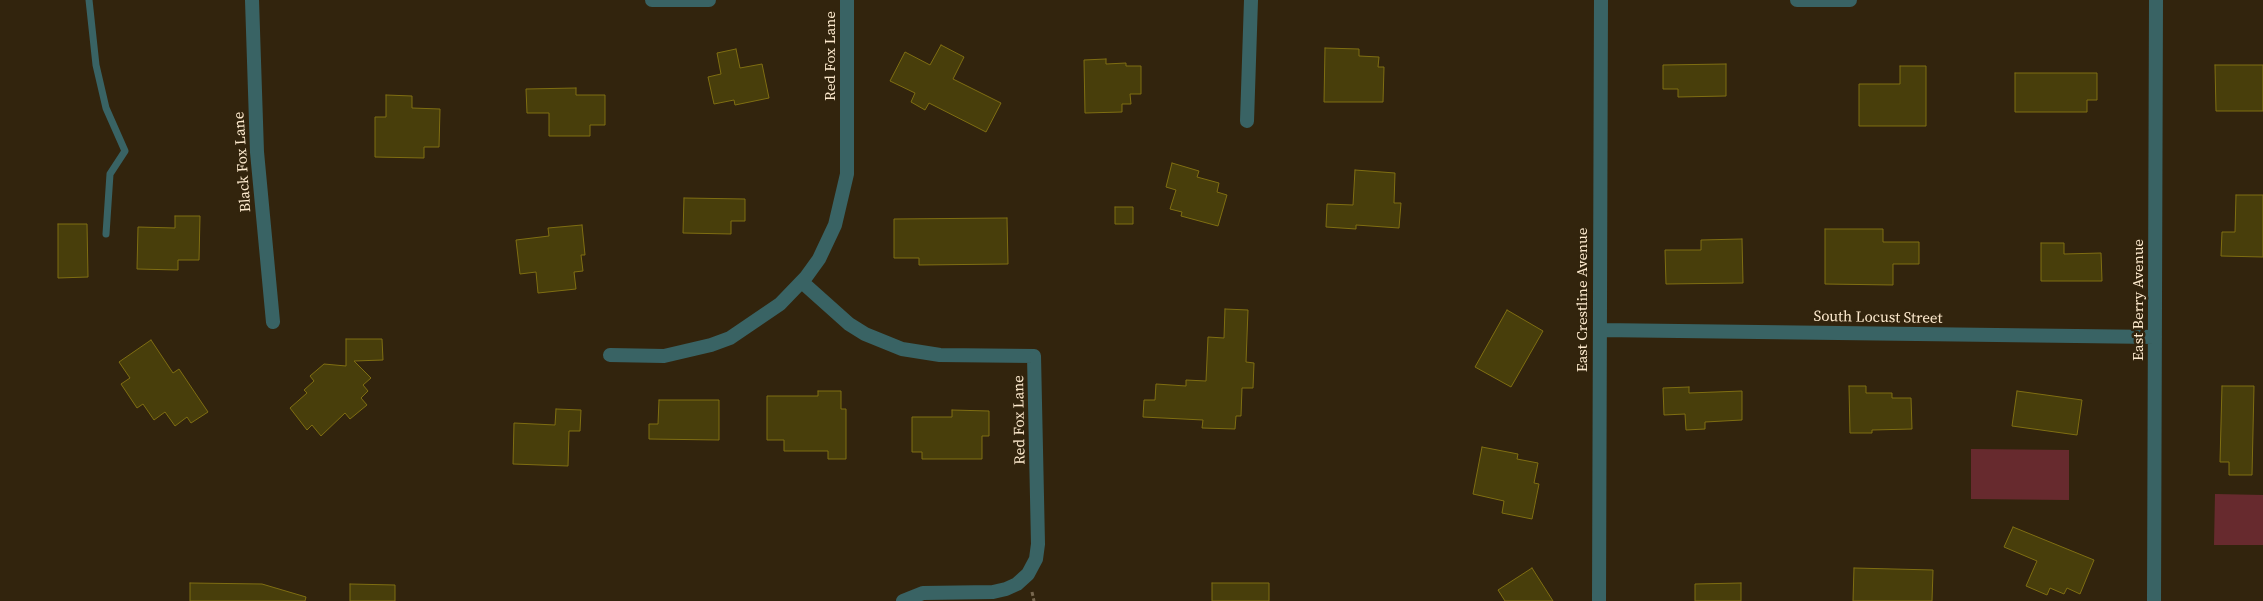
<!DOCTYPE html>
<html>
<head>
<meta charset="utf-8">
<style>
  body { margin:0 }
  canvas { display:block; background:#32240d }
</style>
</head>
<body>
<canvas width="2263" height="601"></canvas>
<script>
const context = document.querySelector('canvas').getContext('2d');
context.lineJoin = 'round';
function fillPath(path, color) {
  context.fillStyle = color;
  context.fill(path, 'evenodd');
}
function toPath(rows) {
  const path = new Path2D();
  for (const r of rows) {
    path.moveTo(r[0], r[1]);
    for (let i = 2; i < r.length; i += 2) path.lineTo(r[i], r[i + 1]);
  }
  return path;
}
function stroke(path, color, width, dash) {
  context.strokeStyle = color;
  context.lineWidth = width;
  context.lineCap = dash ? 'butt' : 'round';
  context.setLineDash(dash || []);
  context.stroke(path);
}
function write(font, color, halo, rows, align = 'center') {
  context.font = font + ' "Source Serif 4",serif';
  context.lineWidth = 5;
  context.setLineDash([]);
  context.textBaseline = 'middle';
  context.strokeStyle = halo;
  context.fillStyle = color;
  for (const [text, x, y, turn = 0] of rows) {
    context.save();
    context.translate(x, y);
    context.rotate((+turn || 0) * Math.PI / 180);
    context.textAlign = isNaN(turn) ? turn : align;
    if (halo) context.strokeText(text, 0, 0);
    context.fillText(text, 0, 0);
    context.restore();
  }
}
fillPath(toPath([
  [1971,449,2069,450,2069,500,1971,499],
  [2215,494,2263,495,2263,545,2214,545]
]), '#672a2e');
const building = toPath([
  [941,45,964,57,953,79,1001,103,986,132,929,103,925,110,911,102,915,93,890,81,905,52,930,65,941,45],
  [1325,48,1359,49,1359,56,1379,57,1378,67,1384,67,1383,102,1324,102,1325,48],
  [736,49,740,68,762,64,769,98,735,105,734,100,714,104,708,77,721,74,717,53,736,49],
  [1106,59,1106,64,1126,63,1126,66,1141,66,1141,94,1130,94,1131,104,1122,104,1122,112,1085,113,1084,60,1106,59],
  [1726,64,1726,96,1678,97,1678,89,1663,89,1663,65,1726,64],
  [2215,65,2263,65,2263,111,2216,111,2215,65],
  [1900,66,1926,66,1926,126,1859,126,1859,84,1900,84,1900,66],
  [2015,73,2097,73,2097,100,2087,100,2087,112,2015,112,2015,73],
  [576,88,576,95,605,95,605,125,590,125,590,136,549,136,549,113,527,113,526,89,576,88],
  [386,95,412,96,412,108,440,109,439,147,424,147,424,158,375,157,375,117,386,117,386,95],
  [1172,163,1199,171,1197,177,1219,183,1217,192,1227,195,1218,226,1181,216,1182,212,1170,209,1176,190,1166,187,1172,163],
  [1355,170,1395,173,1394,203,1401,203,1399,228,1356,225,1356,229,1326,227,1327,204,1353,205,1355,170],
  [2236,195,2263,195,2263,257,2221,256,2222,232,2235,232,2236,195],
  [684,198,745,199,745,221,731,221,731,234,683,233,684,198],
  [1115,207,1133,207,1133,224,1115,224,1115,207],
  [175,216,200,216,199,260,178,260,178,270,137,269,138,227,175,228,175,216],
  [1007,218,1008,264,919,265,919,258,894,258,894,219,1007,218],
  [58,224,87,224,88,277,58,278,58,224],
  [582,225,585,255,581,255,583,271,574,272,576,289,538,293,536,272,520,274,516,240,549,236,548,228,582,225],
  [1825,229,1883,229,1883,242,1919,242,1919,264,1893,264,1893,285,1825,284,1825,229],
  [1742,239,1743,283,1666,284,1665,250,1701,250,1701,240,1742,239],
  [2041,243,2064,243,2064,254,2101,253,2102,281,2041,281,2041,243],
  [1225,309,1248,310,1246,362,1254,363,1253,388,1242,388,1241,416,1236,416,1235,429,1202,428,1203,420,1143,417,1144,400,1155,400,1156,384,1186,386,1186,380,1206,381,1208,337,1224,338,1225,309],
  [1507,310,1543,331,1511,387,1475,367,1507,310],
  [346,339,382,339,383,360,354,361,371,378,363,385,368,391,361,398,367,405,350,419,345,413,321,436,312,425,307,430,290,408,307,393,304,390,314,381,310,376,324,364,346,366,346,339],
  [151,340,173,373,179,369,208,412,191,423,187,417,175,426,165,412,154,420,143,404,137,408,121,384,130,378,119,362,151,340],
  [1849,386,1866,386,1866,393,1892,393,1892,398,1911,398,1912,429,1872,430,1872,433,1850,433,1849,386],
  [2222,386,2254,386,2252,475,2229,475,2229,462,2220,462,2222,386],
  [1689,387,1689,393,1742,391,1742,420,1705,422,1705,429,1686,430,1685,414,1664,415,1663,388,1689,387],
  [818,391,841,391,841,409,846,409,846,459,828,459,828,451,784,451,784,440,767,440,767,396,818,396,818,391],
  [2017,391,2082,400,2077,435,2012,426,2017,391],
  [659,400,719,400,719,440,649,439,649,424,658,424,659,400],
  [556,409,581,410,580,431,569,431,568,466,513,464,514,423,555,425,556,409],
  [952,410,989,411,989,436,982,436,982,459,922,459,922,452,912,452,912,417,952,417,952,410],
  [1482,447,1518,454,1517,459,1538,463,1534,483,1539,484,1532,519,1502,513,1504,501,1473,494,1482,447],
  [2013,527,2094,560,2080,594,2067,588,2064,594,2050,588,2047,595,2026,586,2037,561,2004,547,2013,527],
  [1532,568,1553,601,1505,601,1498,590,1532,568],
  [1854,568,1933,570,1932,601,1853,601,1854,568],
  [190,583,262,584,306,597,305,601,190,601,190,583],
  [1212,583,1269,583,1269,601,1212,601,1212,583],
  [1741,583,1741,601,1695,601,1695,584,1741,583],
  [350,584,395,585,395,601,350,601,350,584]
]);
fillPath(building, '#483e0b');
stroke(building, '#7f6e12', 1);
stroke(toPath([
  [1032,592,1034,601]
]), '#78684f', 3, [4, 2.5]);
stroke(toPath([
  [89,0,96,65,106,108,125,151,110,174,106,234]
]), '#396364', 7);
stroke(toPath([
  [252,0,257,152,273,322],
  [1247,121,1251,0],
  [802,282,849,324,865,334,902,349,940,355,1034,356,1038,544,1036,559,1028,574,1017,584,1006,589,993,592,923,593,903,601],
  [1600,330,2155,337],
  [610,355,664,356,711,345,730,338,780,304,806,277,819,259,835,225,847,174,847,0],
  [1599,601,1601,0],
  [2154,601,2156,0]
]), '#396364', 14);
stroke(toPath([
  [652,0,709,0],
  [1797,0,1850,0]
]), '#396364', 14);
write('15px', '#fdeace', '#32240d', [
  ["Red Fox Lane",831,56,-90],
  ["Black Fox Lane",243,162,-94],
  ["East Crestline Avenue",1583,300,-90],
  ["East Berry Avenue",2139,300,-90],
  ["South Locust Street",1878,318,1],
  ["Red Fox Lane",1020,420,-91]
]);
</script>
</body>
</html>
